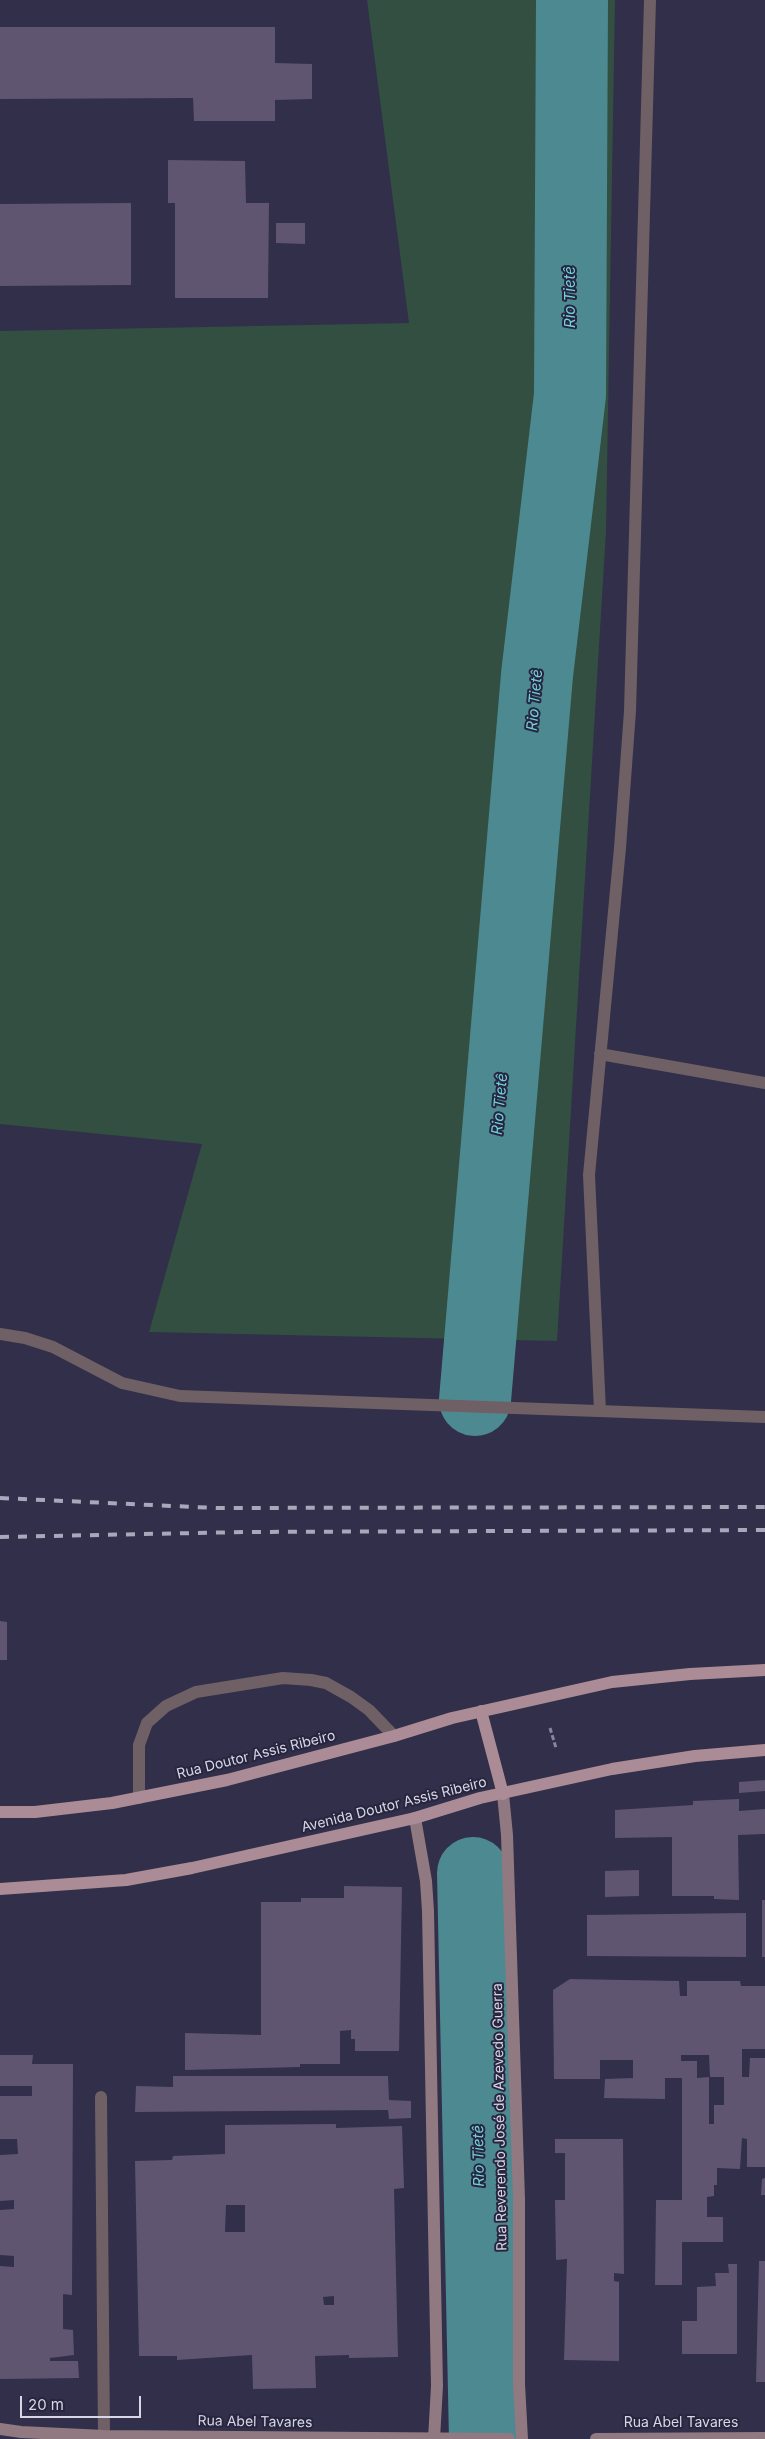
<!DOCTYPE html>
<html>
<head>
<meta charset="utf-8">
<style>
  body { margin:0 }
  #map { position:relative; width:765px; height:2439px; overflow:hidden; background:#312f49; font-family:Inter,sans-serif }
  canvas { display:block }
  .scale { position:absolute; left:20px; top:2396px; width:121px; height:22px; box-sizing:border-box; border:2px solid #d7d6e7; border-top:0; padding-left:6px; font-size:15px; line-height:18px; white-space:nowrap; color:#d7d6e7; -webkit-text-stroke:4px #28253e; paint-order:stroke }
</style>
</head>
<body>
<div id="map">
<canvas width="765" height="2439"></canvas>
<div class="scale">20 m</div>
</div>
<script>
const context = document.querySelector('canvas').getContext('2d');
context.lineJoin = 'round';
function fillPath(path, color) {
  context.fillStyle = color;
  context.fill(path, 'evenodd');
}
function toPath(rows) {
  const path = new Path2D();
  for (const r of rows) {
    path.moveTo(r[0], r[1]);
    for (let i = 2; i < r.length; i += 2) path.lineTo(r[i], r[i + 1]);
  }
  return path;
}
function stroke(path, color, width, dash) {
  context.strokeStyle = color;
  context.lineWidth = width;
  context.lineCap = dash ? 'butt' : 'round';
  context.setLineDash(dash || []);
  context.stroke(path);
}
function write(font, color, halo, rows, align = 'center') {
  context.font = font + ' Inter,sans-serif';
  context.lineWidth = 4;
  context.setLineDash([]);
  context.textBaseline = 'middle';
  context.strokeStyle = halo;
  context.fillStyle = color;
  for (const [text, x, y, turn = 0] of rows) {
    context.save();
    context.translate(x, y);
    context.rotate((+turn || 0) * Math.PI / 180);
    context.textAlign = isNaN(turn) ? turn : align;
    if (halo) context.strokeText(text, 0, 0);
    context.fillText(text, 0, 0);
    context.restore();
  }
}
fillPath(toPath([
  [367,0,615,0,606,531,557,1341,149,1332,202,1144,0,1124,0,331,409,323]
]), '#324f42');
stroke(toPath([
  [475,1400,537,675,570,395,572,0],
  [473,1873,485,2439]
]), '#4d8991', 72);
fillPath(toPath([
  [0,27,275,27,275,63,312,64,312,99,275,100,275,121,194,121,193,98,0,99],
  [168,160,245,161,246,203,269,203,268,298,175,298,175,203,168,203],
  [131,203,131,285,0,286,0,204],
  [276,223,305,223,305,244,276,243],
  [0,1621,7,1622,7,1660,0,1660],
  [765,1780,765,1791,739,1793,739,1782],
  [739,1799,739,1811,765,1809,765,1834,738,1835,739,1900,714,1899,714,1896,672,1896,672,1837,615,1838,615,1810,693,1805,693,1801],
  [639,1870,639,1896,605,1897,605,1871],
  [344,1886,402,1887,399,2051,355,2051,355,2039,351,2039,351,2030,340,2031,340,2064,300,2064,300,2067,185,2070,185,2033,261,2035,261,1902,301,1902,301,1898,344,1898],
  [762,1900,765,1900,765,1957,762,1957],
  [746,1913,746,1957,587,1956,587,1915],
  [570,1979,679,1981,680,1996,687,1996,687,1981,740,1981,741,1986,765,1986,765,2049,742,2049,742,2077,749,2077,750,2058,765,2058,765,2167,747,2167,747,2139,742,2138,740,2169,717,2168,717,2185,714,2185,714,2196,707,2197,707,2217,723,2217,723,2242,682,2242,682,2285,655,2285,656,2200,682,2200,682,2078,665,2078,665,2099,604,2098,605,2079,633,2078,633,2060,600,2060,600,2079,554,2079,553,1990],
  [681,2055,709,2055,710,2077,724,2077,724,2105,714,2105,714,2124,709,2124,709,2077,697,2078,697,2061,681,2061],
  [0,2055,33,2055,32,2064,73,2064,72,2295,63,2294,63,2329,73,2330,74,2355,50,2358,50,2361,78,2361,79,2378,0,2379,0,2266,14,2267,14,2256,0,2255,0,2210,14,2209,14,2200,0,2201,0,2155,18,2154,17,2139,0,2139,0,2096,32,2096,32,2086,0,2086],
  [173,2076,388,2076,389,2100,411,2101,411,2118,389,2119,388,2110,135,2112,136,2086,173,2087],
  [336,2124,336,2128,402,2126,404,2188,394,2189,398,2357,349,2358,349,2355,315,2356,316,2388,253,2389,252,2355,177,2360,177,2356,139,2356,135,2161,172,2160,173,2156,225,2154,225,2125],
  [226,2205,245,2205,245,2232,225,2232],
  [334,2296,334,2305,324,2305,323,2297],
  [555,2139,623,2139,624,2274,614,2273,614,2281,619,2282,619,2361,564,2360,567,2259,556,2260,555,2200,565,2200,565,2153,555,2153],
  [765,2178,765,2195,761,2195,762,2179],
  [759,2261,765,2261,765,2382,756,2382],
  [728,2264,737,2264,737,2354,682,2354,682,2321,697,2321,697,2287,716,2286,715,2273,729,2273]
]), '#5f5571');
stroke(toPath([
  [550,1728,556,1748]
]), '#87869b', 3, [5, 2.5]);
stroke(toPath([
  [0,1334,25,1338,53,1347,122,1383,180,1396,765,1417],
  [139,1798,139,1745,147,1723,166,1706,196,1692,283,1678,311,1680,326,1683,351,1697,369,1710,394,1736],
  [101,2097,104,2436]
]), '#6f6065', 12);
stroke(toPath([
  [600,1054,765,1083],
  [600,1411,589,1175,620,848,630,711,650,0]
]), '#6f6065', 12);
stroke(toPath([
  [503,1794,507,1835,519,2199,519,2384,522,2439],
  [415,1818,426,1881,428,1911,437,2386,434,2439],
  [0,2429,21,2432,104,2436,509,2439],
  [596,2439,765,2438]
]), '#917981', 12);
stroke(toPath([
  [481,1711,503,1794],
  [0,1812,35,1812,112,1803,227,1780,394,1736,452,1718,612,1682,690,1674,765,1670],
  [0,1889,126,1880,192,1868,415,1818,480,1798,612,1769,695,1756,765,1750]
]), '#ab8c96', 12);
stroke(toPath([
  [0,1498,216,1508,765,1507],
  [0,1537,244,1532,765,1530]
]), '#a9a8bb', 4, [9, 9]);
write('14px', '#d7d6e7', '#28253e', [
  ["Rua Doutor Assis Ribeiro",256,1755,-14],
  ["Avenida Doutor Assis Ribeiro",394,1805,-14],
  ["Rua Reverendo José de Azevedo Guerra",500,2117,-91],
  ["Rua Abel Tavares",255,2422,1],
  ["Rua Abel Tavares",681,2423]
]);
write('italic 15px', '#70d1df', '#28253e', [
  ["Rio Tietê",570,297,-90],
  ["Rio Tietê",535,700,-85],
  ["Rio Tietê",500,1104,-85],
  ["Rio Tietê",479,2156,-91]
]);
</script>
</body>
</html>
